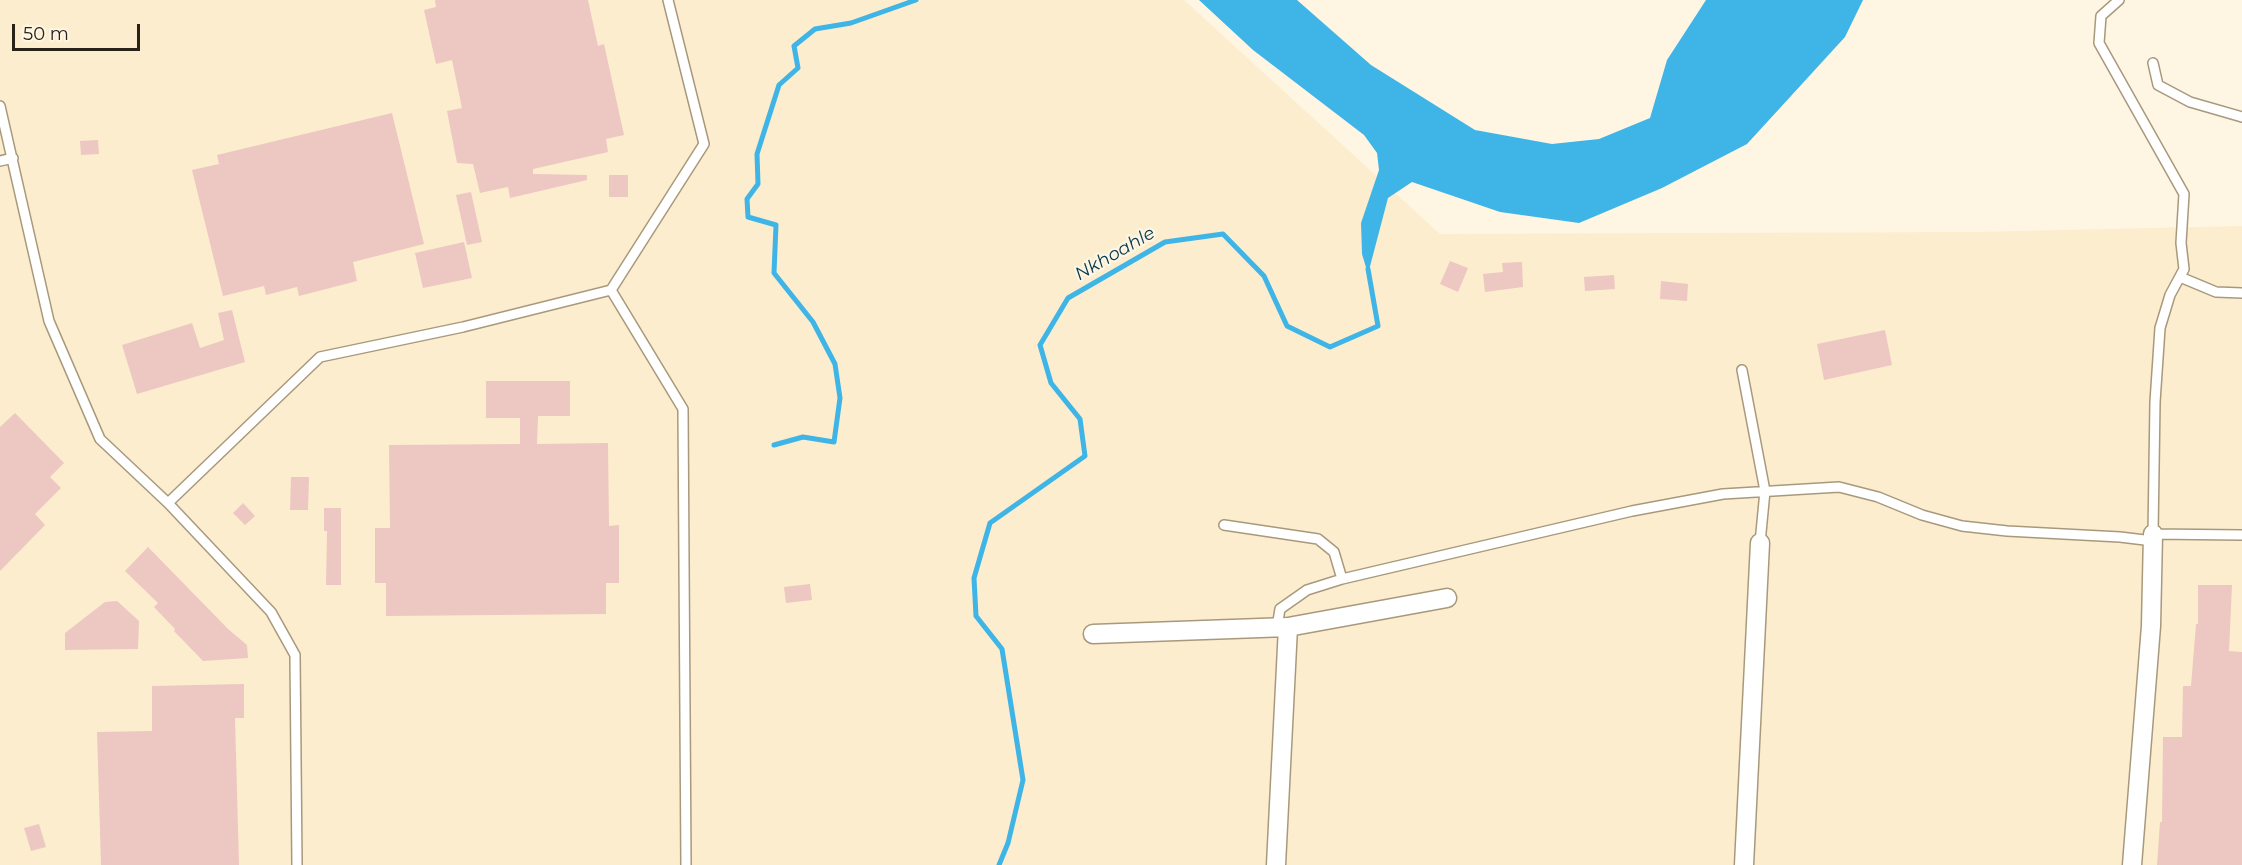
<!DOCTYPE html>
<html>
<head>
<meta charset="utf-8">
<style>
  body { margin:0 }
  #map { position:relative; width:2242px; height:865px; overflow:hidden; background:#fff5e3; font-family:Montserrat,sans-serif }
  canvas { display:block }
  .scale { position:absolute; left:12px; top:24px; width:128px; height:27px; box-sizing:border-box; border:3px solid #282217; border-top:0; padding-left:8px; font-size:18px; line-height:21px; white-space:nowrap; color:#282217; -webkit-text-stroke:4px #fff5e3; paint-order:stroke }
</style>
</head>
<body>
<div id="map">
<canvas width="2242" height="865"></canvas>
<div class="scale">50 m</div>
</div>
<script>
const context = document.querySelector('canvas').getContext('2d');
context.lineJoin = 'round';
function fillPath(path, color) {
  context.fillStyle = color;
  context.fill(path, 'evenodd');
}
function toPath(rows) {
  const path = new Path2D();
  for (const r of rows) {
    path.moveTo(r[0], r[1]);
    for (let i = 2; i < r.length; i += 2) path.lineTo(r[i], r[i + 1]);
  }
  return path;
}
function stroke(path, color, width, dash) {
  context.strokeStyle = color;
  context.lineWidth = width;
  context.lineCap = dash ? 'butt' : 'round';
  context.setLineDash(dash || []);
  context.stroke(path);
}
function write(font, color, halo, rows, align = 'center') {
  context.font = font + ' Montserrat,sans-serif';
  context.lineWidth = 4.5;
  context.setLineDash([]);
  context.textBaseline = 'middle';
  context.strokeStyle = halo;
  context.fillStyle = color;
  for (const [text, x, y, turn = 0] of rows) {
    context.save();
    context.translate(x, y);
    context.rotate((+turn || 0) * Math.PI / 180);
    context.textAlign = isNaN(turn) ? turn : align;
    if (halo) context.strokeText(text, 0, 0);
    context.fillText(text, 0, 0);
    context.restore();
  }
}
fillPath(toPath([
  [0,0,1184,0,1440,234,1973,232,2242,226,2242,865,0,865]
]), '#fcedce');
fillPath(toPath([
  [1199,0,1297,0,1371,65,1475,130,1552,144,1599,139,1650,118,1667,60,1706,0,1863,0,1845,37,1747,144,1662,188,1579,223,1500,212,1412,182,1388,198,1368,274,1362,254,1361,223,1379,170,1377,153,1364,135,1253,50]
]), '#3fb5e7');
stroke(toPath([
  [774,445,803,437,834,442,840,398,835,364,813,322,774,273,776,225,748,217,747,199,758,184,757,154,779,85,798,68,794,46,815,29,851,23,916,0],
  [999,865,1008,843,1023,780,1002,649,976,616,974,578,990,523,1085,456,1080,419,1051,383,1040,345,1068,298,1165,242,1223,234,1264,276,1287,326,1330,347,1378,326,1368,269]
]), '#3fb5e7', 5);
fillPath(toPath([
  [435,0,588,0,598,46,604,44,624,135,606,139,608,152,533,169,533,174,587,175,587,180,510,198,508,187,480,193,473,164,457,163,447,111,462,108,452,60,436,64,424,10,436,7],
  [392,113,424,244,353,262,357,281,299,296,297,287,266,295,264,286,223,296,192,170,219,164,217,155],
  [98,140,99,154,81,155,80,141],
  [609,175,628,175,628,197,609,197],
  [471,192,482,242,467,245,456,195],
  [464,242,472,278,423,288,415,253],
  [1450,261,1468,268,1458,292,1440,284],
  [1522,262,1523,287,1485,292,1483,274,1503,272,1502,263],
  [1614,275,1615,289,1585,291,1584,277],
  [1661,281,1688,284,1687,301,1660,299],
  [232,310,245,362,137,394,122,345,192,323,200,348,224,340,218,313],
  [1885,330,1892,365,1824,380,1817,344],
  [486,381,570,381,570,416,538,416,537,444,608,443,609,526,619,525,619,583,606,583,606,614,386,616,386,583,375,583,375,528,390,528,389,445,520,444,520,418,486,418],
  [15,413,64,463,50,477,61,488,35,514,45,525,0,571,0,427],
  [291,477,309,477,308,510,290,510],
  [243,503,255,516,245,525,233,513],
  [324,508,341,508,341,585,326,585,327,531,324,531],
  [148,547,228,629,247,645,248,658,203,661,174,631,175,629,154,607,158,603,125,571],
  [810,584,812,600,786,603,784,587],
  [2198,585,2232,585,2229,651,2242,652,2242,865,2157,865,2160,822,2162,822,2163,737,2182,737,2183,686,2191,686,2196,624,2198,624],
  [117,601,139,621,138,649,65,650,65,633,105,602],
  [244,684,244,718,235,718,239,865,101,865,97,732,152,731,152,686],
  [39,824,46,847,31,851,24,828]
]), '#edc7c1');
const lane = toPath([
  [668,0,704,144,611,290,683,409,686,865],
  [2119,0,2101,16,2099,43,2184,194,2181,243,2184,269,2170,295,2160,328,2155,402,2153,534,2242,535],
  [2153,63,2158,85,2190,102,2242,117],
  [0,106,49,321,100,439,168,503,271,612,295,655,297,865],
  [0,161,13,158],
  [2180,277,2216,292,2242,293],
  [1742,370,1765,491,1760,543],
  [168,503,320,357,463,327,611,290],
  [1224,525,1318,539,1334,552,1342,579],
  [1277,627,1280,609,1307,590,1342,579,1632,511,1723,494,1839,487,1878,497,1922,515,1962,526,2007,531,2120,537,2153,541]
]);
const street = toPath([
  [1093,634,1288,627,1447,598],
  [1276,865,1288,627],
  [1744,865,1760,543],
  [2132,865,2151,626,2153,534]
]);
stroke(lane, '#a8997d', 12);
stroke(street, '#a8997d', 21);
stroke(lane, '#fff', 9);
stroke(street, '#fff', 18);
write('italic 18px', '#053a4e', '#fff5e3', [
  ["Nkhoahle",1115,254,-30]
]);
</script>
</body>
</html>
